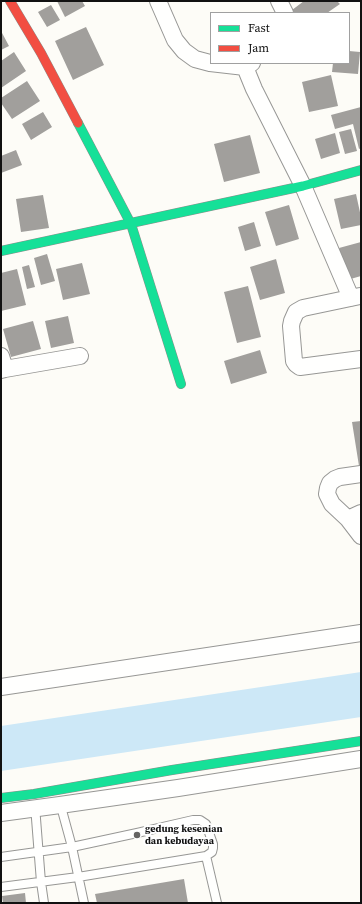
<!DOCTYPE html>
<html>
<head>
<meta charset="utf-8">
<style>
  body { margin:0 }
  #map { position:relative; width:362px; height:904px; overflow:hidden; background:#fdfcf7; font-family:"Source Serif 4",serif }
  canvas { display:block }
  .frame { position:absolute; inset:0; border:2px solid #111; pointer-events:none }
  .legend { position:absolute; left:210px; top:12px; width:140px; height:52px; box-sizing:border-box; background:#fff; border:1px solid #a0a0a0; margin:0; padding:5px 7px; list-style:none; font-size:12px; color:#111 }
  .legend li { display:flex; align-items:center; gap:8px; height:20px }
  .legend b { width:20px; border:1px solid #a0a0a0 }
</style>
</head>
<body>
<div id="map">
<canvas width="362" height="904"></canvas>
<div class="frame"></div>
<ul class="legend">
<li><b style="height:5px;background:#16e098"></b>Fast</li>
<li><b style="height:5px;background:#f24e42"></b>Jam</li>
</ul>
</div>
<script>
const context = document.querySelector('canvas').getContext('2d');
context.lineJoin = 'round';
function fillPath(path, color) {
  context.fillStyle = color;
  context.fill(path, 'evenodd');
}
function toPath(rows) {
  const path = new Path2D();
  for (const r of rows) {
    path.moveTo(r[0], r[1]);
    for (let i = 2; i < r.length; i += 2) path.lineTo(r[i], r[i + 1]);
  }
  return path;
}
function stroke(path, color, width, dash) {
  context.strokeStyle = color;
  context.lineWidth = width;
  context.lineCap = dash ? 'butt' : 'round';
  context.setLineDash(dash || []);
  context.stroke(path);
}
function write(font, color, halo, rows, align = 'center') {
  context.font = font + ' "Source Serif 4",serif';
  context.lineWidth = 4;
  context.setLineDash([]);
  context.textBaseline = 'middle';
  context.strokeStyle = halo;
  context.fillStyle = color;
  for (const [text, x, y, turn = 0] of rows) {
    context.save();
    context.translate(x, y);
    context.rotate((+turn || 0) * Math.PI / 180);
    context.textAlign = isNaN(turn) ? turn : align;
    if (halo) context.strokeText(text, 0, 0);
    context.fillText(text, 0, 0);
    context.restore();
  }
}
fillPath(toPath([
  [361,672,361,717,1,771,1,726]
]), '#cde8f7');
fillPath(toPath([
  [57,1,82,1,85,6,65,17],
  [304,1,337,1,340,4,327,13,295,13,292,10],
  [51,5,60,20,47,27,38,12],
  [86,27,104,65,73,80,55,41],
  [1,31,9,46,1,50],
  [349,51,360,52,358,74,332,72,333,63,349,63],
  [14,52,26,71,1,88,1,61],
  [331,75,338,106,309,112,302,82],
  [27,81,40,101,12,119,1,103,1,98],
  [361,107,361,148,359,149,353,124,335,129,331,115],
  [43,112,52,127,31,140,22,124],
  [351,129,357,151,345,154,339,132],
  [335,133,340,153,321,159,315,139],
  [250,135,260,173,224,182,214,144],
  [16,150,22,165,1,173,1,156],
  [356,194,361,217,361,225,341,229,334,199],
  [43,195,49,228,21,232,16,199],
  [289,205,299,239,276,246,265,212],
  [254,222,261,246,245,251,238,227],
  [361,242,361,276,347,280,339,248],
  [47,254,55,281,41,285,34,258],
  [276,259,285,293,260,300,250,267],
  [82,263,90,294,63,300,56,269],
  [29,265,35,287,27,289,22,267],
  [17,269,26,305,1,311,1,273],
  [248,286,261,337,237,343,224,292],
  [68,316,74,343,51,348,45,321],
  [33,321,41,349,11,357,3,329],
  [260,350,267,373,231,384,224,361],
  [361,421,361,466,359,466,352,422],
  [184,879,188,903,97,903,95,894],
  [25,893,26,903,3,903,2,896]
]), '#a19f9c');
const lane = toPath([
  [60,803,72,847,84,903],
  [35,806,41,882,44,903],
  [206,856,217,903],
  [1,857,72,847,137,833,193,820,200,820,206,824,213,844,213,848,212,852,206,856,78,877,1,887]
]);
const street = toPath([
  [158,1,175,40,184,51,195,59,210,63,245,67],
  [279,1,285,13],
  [252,63,245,67,254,89,303,186,351,298],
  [360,296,303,308,296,312,292,321,291,326,294,361,296,364,300,367,361,359],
  [1,356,5,369,1,370],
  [5,369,80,356],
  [361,474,340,477,335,479,330,483,328,488,327,494,332,504,348,519,361,536],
  [348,519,361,513],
  [1,687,361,633],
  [1,813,60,805,178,788,361,759]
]);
const fast = toPath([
  [78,123,131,224,181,384],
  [1,251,303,186,361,170],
  [1,798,34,794,172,770,361,741]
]);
const jam = toPath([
  [10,1,41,53,78,123]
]);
stroke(lane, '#979795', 10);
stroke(street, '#979795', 18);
stroke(fast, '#8e8d8b', 10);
stroke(jam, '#8e8d8b', 10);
stroke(lane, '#fffffe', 8);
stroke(street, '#fffffe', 16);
stroke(fast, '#16e098', 9);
stroke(jam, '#f24e42', 9);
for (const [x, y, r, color] of [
  [137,835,4,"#646362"]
]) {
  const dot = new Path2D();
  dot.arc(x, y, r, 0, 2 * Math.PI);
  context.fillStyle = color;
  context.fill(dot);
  stroke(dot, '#fff', 1.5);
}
write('bold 10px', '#111', '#fff', [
  ["gedung kesenian",145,829],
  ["dan kebudayaa",145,841]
], 'left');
</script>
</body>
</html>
